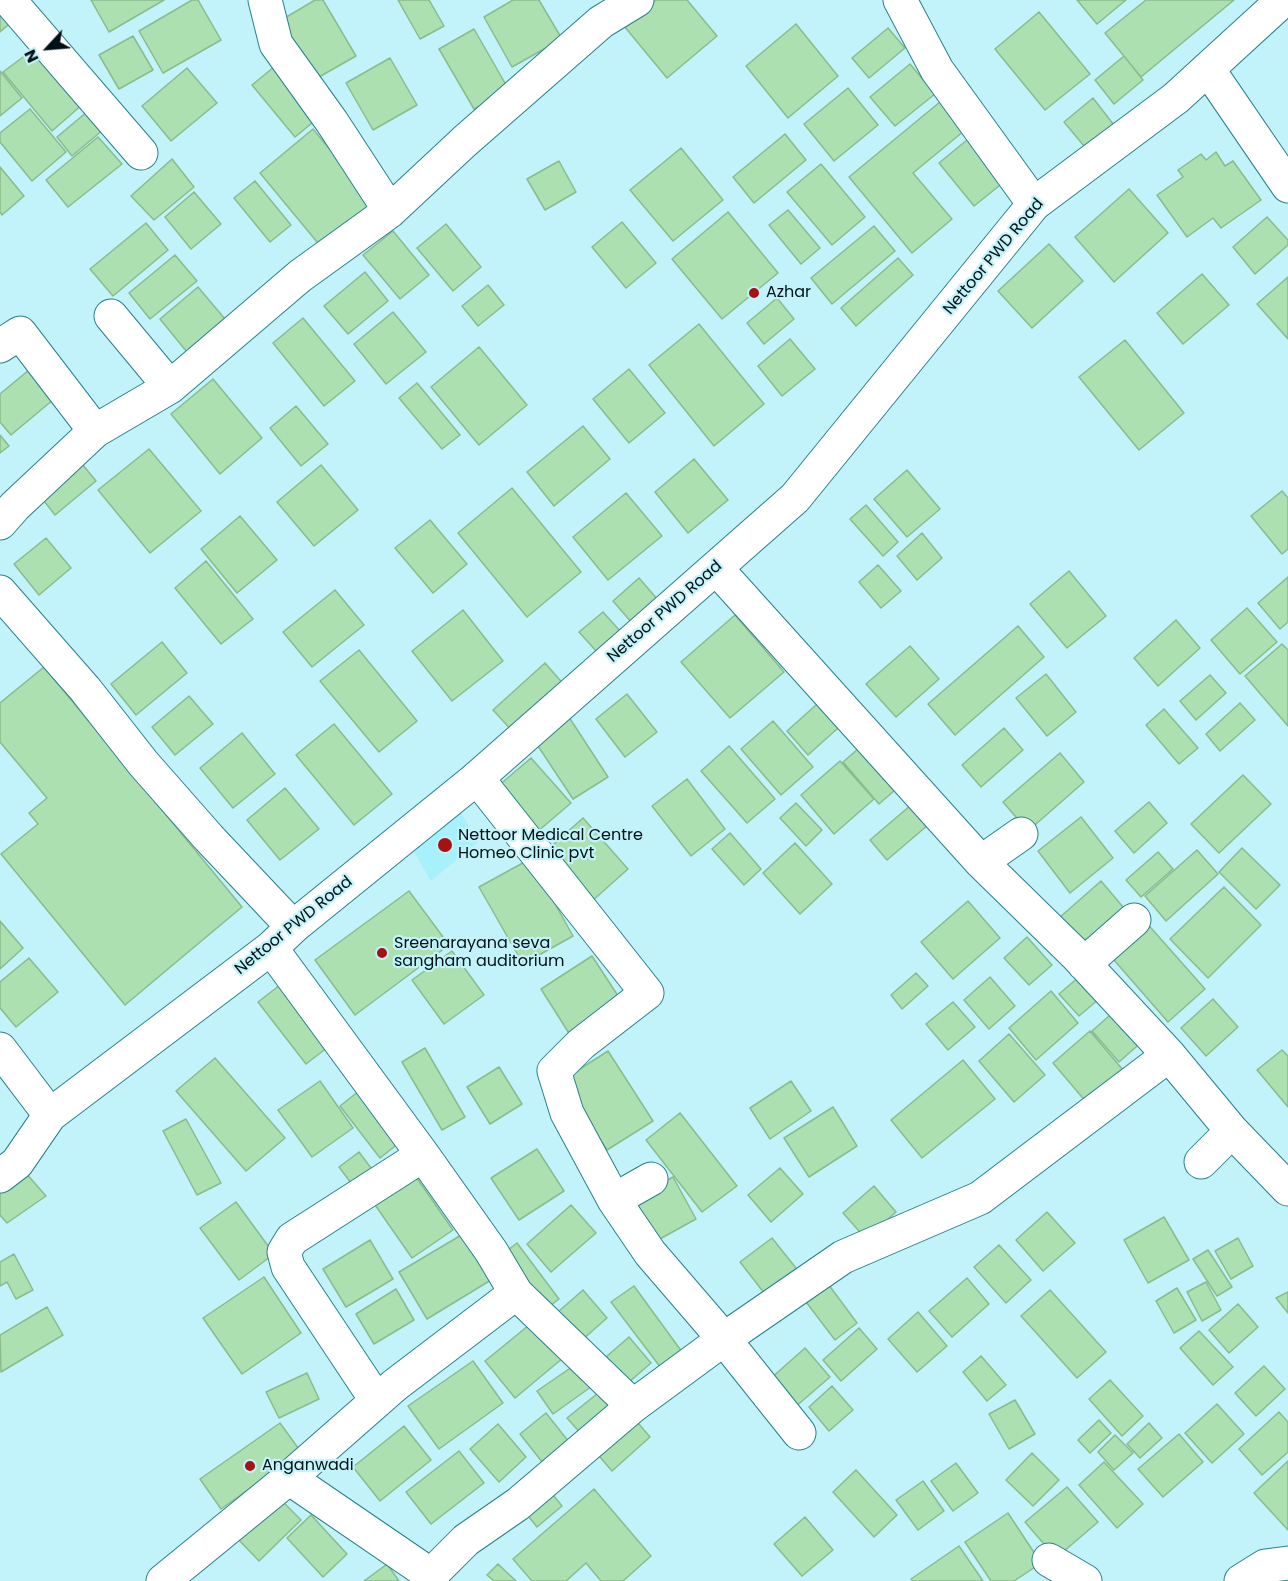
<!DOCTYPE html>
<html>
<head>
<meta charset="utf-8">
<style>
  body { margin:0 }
  #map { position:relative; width:1288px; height:1581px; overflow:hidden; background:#c3f3fa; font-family:Poppins,sans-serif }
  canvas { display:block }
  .north { position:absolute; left:18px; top:18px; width:60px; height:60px; -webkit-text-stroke:4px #c3f3fa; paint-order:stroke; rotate:244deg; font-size:16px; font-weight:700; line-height:24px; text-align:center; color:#001115 }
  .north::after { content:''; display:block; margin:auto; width:21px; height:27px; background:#001115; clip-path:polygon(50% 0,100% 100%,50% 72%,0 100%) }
</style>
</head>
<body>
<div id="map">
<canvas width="1288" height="1581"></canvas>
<div class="north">N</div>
</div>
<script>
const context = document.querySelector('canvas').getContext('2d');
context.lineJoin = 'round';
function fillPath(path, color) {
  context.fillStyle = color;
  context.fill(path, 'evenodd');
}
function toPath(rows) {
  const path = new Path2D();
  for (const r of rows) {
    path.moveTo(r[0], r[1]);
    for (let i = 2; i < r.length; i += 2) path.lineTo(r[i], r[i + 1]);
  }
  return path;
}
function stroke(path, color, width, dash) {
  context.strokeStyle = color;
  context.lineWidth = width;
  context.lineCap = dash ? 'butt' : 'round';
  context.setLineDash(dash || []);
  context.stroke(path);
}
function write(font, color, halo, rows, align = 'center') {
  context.font = font + ' Poppins,sans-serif';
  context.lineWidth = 4.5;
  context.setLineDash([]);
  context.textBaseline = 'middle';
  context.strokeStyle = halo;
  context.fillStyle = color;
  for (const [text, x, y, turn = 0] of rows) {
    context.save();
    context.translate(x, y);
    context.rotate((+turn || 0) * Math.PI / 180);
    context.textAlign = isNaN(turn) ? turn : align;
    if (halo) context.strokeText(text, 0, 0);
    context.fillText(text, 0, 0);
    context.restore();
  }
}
fillPath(toPath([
  [459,809,478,842,431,881,412,848]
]), '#a6f1fb');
const building = toPath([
  [0,0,16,18,0,32,0,0],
  [91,0,164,0,109,32,91,0],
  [192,0,198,0,221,40,163,73,139,31,192,0],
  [315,0,323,0,356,56,312,81,278,22,315,0],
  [398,0,429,0,444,26,420,39,398,0],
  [513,0,539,0,562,39,512,67,484,17,513,0],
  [656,0,687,0,717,36,667,78,624,26,656,0],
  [1077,0,1126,0,1097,24,1077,0],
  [1146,0,1234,0,1141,77,1105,33,1146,0],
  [1039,12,1090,74,1045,110,995,49,1039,12],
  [796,24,838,76,788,118,746,66,796,24],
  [888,28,905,48,869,78,852,58,888,28],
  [474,29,509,90,474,109,439,49,474,29],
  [133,36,153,70,119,89,99,55,133,36],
  [35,48,83,104,52,131,3,72,35,48],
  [1124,56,1143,80,1114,104,1095,80,1124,56],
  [390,58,417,105,373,130,346,83,390,58],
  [280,62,323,114,295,137,252,85,280,62],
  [910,64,935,94,895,126,870,97,910,64],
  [187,68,217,103,171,141,142,106,187,68],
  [0,71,22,98,0,116,0,71],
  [848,88,878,125,834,161,804,124,848,88],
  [946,97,970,126,913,173,952,219,912,253,849,177,946,97],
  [1093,98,1117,129,1089,152,1064,122,1093,98],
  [30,109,66,152,32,181,0,142,0,133,30,109],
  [88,111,104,129,72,156,57,137,88,111],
  [313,129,375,204,322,248,260,173,313,129],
  [785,134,806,160,754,203,733,177,785,134],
  [973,135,1009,178,974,206,939,163,973,135],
  [98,137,122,164,68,207,46,180,98,137],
  [681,148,723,200,673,241,630,190,681,148],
  [1216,152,1225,166,1233,161,1261,200,1221,228,1213,218,1187,237,1157,195,1183,177,1178,170,1201,154,1206,160,1216,152],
  [172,159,194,187,154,220,131,196,172,159],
  [559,161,576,192,545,210,527,179,559,161],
  [821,164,865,217,832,245,787,192,821,164],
  [0,167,24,196,2,215,0,212,0,167],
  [255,181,291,225,270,242,234,198,255,181],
  [1129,189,1168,233,1114,282,1075,237,1129,189],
  [194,192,221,224,191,249,165,217,194,192],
  [788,210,820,248,801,264,769,225,788,210],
  [728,212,778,273,722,319,672,259,728,212],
  [1267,217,1288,240,1288,245,1255,274,1233,247,1267,217],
  [622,222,656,263,626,288,592,247,622,222],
  [146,223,168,250,113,296,90,269,146,223],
  [446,224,481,267,453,291,417,248,446,224],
  [874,226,895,251,832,304,811,278,874,226],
  [393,231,429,275,400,299,363,255,393,231],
  [1049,244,1083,281,1032,328,998,291,1049,244],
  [175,255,197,281,150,319,129,293,175,255],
  [898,258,913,275,856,326,841,308,898,258],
  [365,272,388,301,348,334,324,306,365,272],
  [1202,274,1229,305,1183,344,1157,313,1202,274],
  [1288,277,1288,339,1257,304,1288,277],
  [488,285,504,305,478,326,462,306,488,285],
  [198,287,230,325,191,357,160,319,198,287],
  [777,298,794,319,764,344,747,323,777,298],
  [393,312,426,352,386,384,354,344,393,312],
  [303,318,355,381,324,406,273,343,303,318],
  [699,324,764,404,714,446,649,365,699,324],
  [790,339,815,369,782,396,758,366,790,339],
  [1125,340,1184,413,1139,450,1079,377,1125,340],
  [479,347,527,405,479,445,431,387,479,347],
  [629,369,665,413,629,443,593,399,629,369],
  [29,370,54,399,11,435,0,422,0,394,29,370],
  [213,379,262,438,220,474,171,414,213,379],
  [417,383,460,435,442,449,399,398,417,383],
  [296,406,328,444,301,466,270,428,296,406],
  [583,426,610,459,554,506,527,472,583,426],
  [0,435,9,446,0,453,0,435],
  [149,449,201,511,150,553,98,490,149,449],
  [78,459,96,481,55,515,37,492,78,459],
  [694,459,728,500,688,533,655,492,694,459],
  [321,465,358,510,314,546,277,502,321,465],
  [907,470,940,509,907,537,874,499,907,470],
  [512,488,581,572,527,617,458,533,512,488],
  [1282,491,1288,498,1288,549,1282,554,1251,516,1282,491],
  [626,493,662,536,608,580,573,537,626,493],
  [866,505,898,542,883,556,850,519,866,505],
  [240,516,277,560,237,593,201,549,240,516],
  [430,520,467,564,433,593,395,548,430,520],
  [922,533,942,558,917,580,897,556,922,533],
  [46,538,71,568,39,595,14,564,46,538],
  [206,561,253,619,221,644,175,588,206,561],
  [878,565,901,591,881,608,859,582,878,565],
  [1069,571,1106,616,1067,648,1030,604,1069,571],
  [1288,577,1288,622,1280,629,1258,603,1288,577],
  [639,578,658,600,632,623,613,601,639,578],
  [335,590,364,625,312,667,283,632,335,590],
  [1247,608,1277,642,1240,674,1211,640,1247,608],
  [463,610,503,661,452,701,412,651,463,610],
  [603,612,620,631,597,652,579,632,603,612],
  [735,615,784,672,730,718,681,662,735,615],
  [1176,620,1200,648,1158,686,1134,658,1176,620],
  [1018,626,1044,657,955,735,928,704,1018,626],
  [162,642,187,673,136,715,111,684,162,642],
  [1282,644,1288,650,1288,726,1245,676,1282,644],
  [910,646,939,679,896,717,866,684,910,646],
  [359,650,417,721,379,752,320,681,359,650],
  [545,663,566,687,514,733,493,710,545,663],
  [44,667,242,907,125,1005,1,854,38,824,29,813,47,798,0,742,0,703,44,667],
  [1046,674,1076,712,1047,736,1016,698,1046,674],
  [1210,675,1226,693,1196,720,1180,701,1210,675],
  [627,694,657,732,625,757,596,719,627,694],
  [189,696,213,724,175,755,152,727,189,696],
  [825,697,847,720,808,755,787,731,825,697],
  [1240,703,1255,720,1220,751,1206,734,1240,703],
  [1164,709,1198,748,1179,764,1146,725,1164,709],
  [567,714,608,777,573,799,532,737,567,714],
  [773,721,813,767,781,795,741,749,773,721],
  [334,724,392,794,354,825,296,755,334,724],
  [1004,728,1023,750,981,787,962,765,1004,728],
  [242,733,275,774,233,808,200,768,242,733],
  [867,741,903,783,879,804,843,762,867,741],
  [729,746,775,799,747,823,701,771,729,746],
  [1060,753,1084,782,1028,831,1003,802,1060,753],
  [531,758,571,803,537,832,497,787,531,758],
  [840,761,874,799,834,834,801,795,840,761],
  [1243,775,1271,804,1219,853,1191,824,1243,775],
  [687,779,725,829,691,856,652,806,687,779],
  [285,788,319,829,280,860,247,820,285,788],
  [918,799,935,819,887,860,870,840,918,799],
  [1149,802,1167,823,1134,853,1115,831,1149,802],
  [796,803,822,830,806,846,780,818,796,803],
  [1081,817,1113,858,1070,893,1038,851,1081,817],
  [583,818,628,869,591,902,546,851,583,818],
  [730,833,761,869,744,885,712,849,730,833],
  [795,843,832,884,800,914,763,873,795,843],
  [1242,848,1280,885,1256,909,1219,872,1242,848],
  [1197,850,1218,874,1166,921,1145,896,1197,850],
  [1158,852,1173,869,1141,897,1126,880,1158,852],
  [530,859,573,936,523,964,479,887,530,859],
  [1101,881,1129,914,1088,951,1059,918,1101,881],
  [1224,887,1261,925,1208,978,1170,939,1224,887],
  [409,891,449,945,355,1015,315,960,409,891],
  [968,901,1000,938,953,979,921,942,968,901],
  [1144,920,1205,989,1168,1022,1107,952,1144,920],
  [0,921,23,948,0,969,0,921],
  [1027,937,1052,965,1029,985,1004,958,1027,937],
  [452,951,484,995,444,1024,412,980,452,951],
  [592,956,624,1005,572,1038,541,989,592,956],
  [29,958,58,992,16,1027,0,1008,0,982,29,958],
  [1087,970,1106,993,1079,1016,1059,994,1087,970],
  [916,973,928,986,902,1009,891,995,916,973],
  [990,977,1015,1006,989,1029,964,1000,990,977],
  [289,978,337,1040,306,1064,258,1002,289,978],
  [1051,991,1078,1023,1036,1060,1009,1028,1051,991],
  [1213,999,1238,1027,1206,1056,1181,1028,1213,999],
  [953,1002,975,1027,948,1050,926,1024,953,1002],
  [1118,1008,1145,1039,1119,1062,1092,1031,1118,1008],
  [1090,1031,1123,1070,1087,1103,1053,1063,1090,1031],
  [1009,1034,1045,1075,1014,1102,979,1061,1009,1034],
  [425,1048,465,1117,442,1130,402,1062,425,1048],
  [1282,1050,1288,1056,1288,1107,1257,1070,1282,1050],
  [608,1051,653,1121,607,1150,563,1080,608,1051],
  [215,1058,285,1138,246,1171,176,1091,215,1058],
  [963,1060,995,1099,922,1158,891,1120,963,1060],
  [499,1067,522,1104,490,1124,467,1087,499,1067],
  [320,1081,353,1128,312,1157,278,1110,320,1081],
  [791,1081,811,1111,770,1139,750,1108,791,1081],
  [364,1087,404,1139,380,1158,340,1106,364,1087],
  [833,1107,857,1146,809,1177,784,1138,833,1107],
  [680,1113,737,1186,702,1212,646,1140,680,1113],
  [186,1119,221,1183,197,1195,163,1131,186,1119],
  [537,1149,564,1191,519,1220,491,1178,537,1149],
  [359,1152,380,1180,360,1195,339,1167,359,1152],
  [17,1163,46,1196,7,1223,0,1215,0,1181,17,1163],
  [780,1168,803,1194,771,1222,748,1195,780,1168],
  [414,1174,453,1230,412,1258,373,1202,414,1174],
  [673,1177,696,1219,649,1245,626,1203,673,1177],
  [874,1186,896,1212,866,1239,843,1213,874,1186],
  [236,1202,274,1254,239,1280,200,1228,236,1202],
  [571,1205,596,1233,551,1272,527,1244,571,1205],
  [1047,1212,1075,1243,1043,1271,1016,1240,1047,1212],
  [1164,1217,1189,1260,1148,1283,1124,1240,1164,1217],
  [463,1234,491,1280,427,1319,399,1272,463,1234],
  [772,1238,800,1273,768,1298,740,1262,772,1238],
  [1238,1238,1253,1266,1231,1279,1215,1251,1238,1238],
  [370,1240,393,1279,346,1307,323,1269,370,1240],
  [517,1243,559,1299,541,1313,499,1257,517,1243],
  [999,1245,1031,1280,1006,1303,974,1267,999,1245],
  [1208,1250,1232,1287,1217,1296,1193,1259,1208,1250],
  [14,1254,33,1290,16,1299,7,1282,0,1286,0,1262,14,1254],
  [264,1277,301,1333,242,1374,203,1318,264,1277],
  [823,1277,857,1323,835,1340,800,1294,823,1277],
  [967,1278,989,1304,952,1337,929,1311,967,1278],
  [1206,1282,1221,1310,1202,1321,1187,1292,1206,1282],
  [634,1286,685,1356,664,1372,611,1302,634,1286],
  [1177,1288,1196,1320,1174,1333,1156,1301,1177,1288],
  [396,1289,414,1320,374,1344,356,1314,396,1289],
  [583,1290,607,1318,574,1347,550,1319,583,1290],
  [1050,1290,1106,1352,1077,1378,1021,1316,1050,1290],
  [1288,1292,1288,1313,1276,1298,1288,1292],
  [1238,1304,1258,1327,1229,1353,1209,1330,1238,1304],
  [47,1307,63,1335,1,1372,0,1335,47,1307],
  [918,1312,947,1346,917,1372,888,1339,918,1312],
  [534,1321,563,1358,515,1398,485,1361,534,1321],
  [859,1328,877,1349,841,1381,823,1360,859,1328],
  [1199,1331,1233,1367,1213,1385,1180,1348,1199,1331],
  [629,1337,651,1363,621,1389,599,1363,629,1337],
  [805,1348,830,1377,794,1408,769,1380,805,1348],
  [981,1356,1006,1385,987,1401,963,1372,981,1356],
  [473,1361,503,1403,439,1449,408,1406,473,1361],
  [579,1362,595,1384,553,1414,537,1391,579,1362],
  [1264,1366,1285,1389,1256,1416,1235,1393,1264,1366],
  [307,1373,319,1399,279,1418,266,1392,307,1373],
  [1110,1380,1143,1416,1122,1436,1089,1399,1110,1380],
  [832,1386,853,1410,829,1431,809,1407,832,1386],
  [603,1389,618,1408,584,1437,567,1418,603,1389],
  [1015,1400,1035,1434,1009,1449,989,1414,1015,1400],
  [1217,1404,1244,1434,1212,1463,1185,1433,1217,1404],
  [1279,1412,1288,1422,1288,1452,1262,1475,1239,1449,1279,1412],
  [546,1413,577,1452,550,1472,520,1434,546,1413],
  [632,1416,650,1437,612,1471,593,1449,632,1416],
  [1099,1420,1111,1433,1090,1453,1078,1440,1099,1420],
  [280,1423,301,1452,221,1509,200,1479,280,1423],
  [1149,1423,1162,1438,1140,1458,1127,1444,1149,1423],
  [498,1424,526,1457,499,1482,470,1449,498,1424],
  [404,1426,431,1460,380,1501,353,1467,404,1426],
  [1179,1434,1203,1462,1163,1497,1138,1469,1179,1434],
  [1115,1435,1133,1453,1114,1470,1098,1452,1115,1435],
  [459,1451,484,1483,431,1524,406,1492,459,1451],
  [1032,1453,1059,1480,1033,1506,1006,1480,1032,1453],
  [1288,1461,1288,1530,1254,1493,1288,1461],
  [1104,1462,1143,1504,1117,1528,1079,1485,1104,1462],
  [956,1463,978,1493,953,1511,931,1481,956,1463],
  [856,1470,897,1515,874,1537,833,1492,856,1470],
  [923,1481,944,1511,918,1530,896,1500,923,1481],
  [546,1486,562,1506,537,1527,521,1507,546,1486],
  [1067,1487,1098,1522,1056,1558,1025,1522,1067,1487],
  [594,1489,651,1556,623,1581,601,1581,586,1563,566,1581,532,1581,513,1559,594,1489],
  [278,1497,301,1520,259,1561,236,1537,278,1497],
  [1008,1513,1041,1563,1014,1581,991,1581,965,1542,1008,1513],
  [311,1515,347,1554,323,1577,287,1538,311,1515],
  [805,1517,833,1550,802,1576,774,1544,805,1517],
  [959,1546,983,1581,913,1581,911,1579,959,1546],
  [387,1564,399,1581,364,1581,387,1564],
  [498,1564,516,1581,494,1581,487,1575,498,1564]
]);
fillPath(building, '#ade0b1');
stroke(building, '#89bb8d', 1.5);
const minor = toPath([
  [9,0,141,153],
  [265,0,276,44,332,122,390,211],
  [900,0,937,70,1034,204],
  [1208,69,1288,186],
  [111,316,170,387],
  [0,346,20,333,95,431],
  [0,523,15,506,95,431,170,387,300,276,390,211,465,141,601,22,637,0],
  [716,568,981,862,1077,956,1169,1055,1232,1131,1288,1189],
  [0,592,85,689,143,763,209,838,293,927],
  [477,778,647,993,581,1044,554,1071,567,1113,614,1200,650,1253,724,1339,799,1433],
  [981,862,1021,834],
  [271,948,423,1155,491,1251,516,1293,395,1385,289,1478,431,1575,430,1581],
  [1084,964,1134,920],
  [0,1049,50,1115],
  [1201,1162,1232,1131],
  [614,1200,651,1179],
  [516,1293,633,1406],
  [377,1401,288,1267,284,1252,292,1239,423,1155],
  [1049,1560,1085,1581],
  [431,1575,466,1540,518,1504,633,1406,724,1339,843,1257,980,1198,1169,1055],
  [163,1581,289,1478],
  [1241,1581,1265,1566,1288,1563]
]);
const tertiary = toPath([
  [0,1176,17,1163,50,1115,271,948,293,927,477,778,795,498,1034,204,1176,98,1283,0]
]);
stroke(minor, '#27818c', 35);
stroke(tertiary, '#27818c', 35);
stroke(minor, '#fff', 33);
stroke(tertiary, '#fff', 33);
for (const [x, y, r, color] of [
  [754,293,6,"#a61116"],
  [445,845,8,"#a61116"],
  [382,953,6,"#a61116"],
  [250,1466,6,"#a61116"]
]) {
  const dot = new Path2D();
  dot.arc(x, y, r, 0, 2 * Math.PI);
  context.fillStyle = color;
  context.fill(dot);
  stroke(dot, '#c3f3fa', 2);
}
write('16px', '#001115', '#c3f3fa', [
  ["Nettoor PWD Road",994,257,-50],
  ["Nettoor PWD Road",665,612,-41],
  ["Nettoor PWD Road",294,926,-39]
]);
write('16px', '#001115', '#c3f3fa', [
  ["Azhar",766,293],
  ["Nettoor Medical Centre",458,836],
  ["Homeo Clinic pvt",458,854],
  ["Sreenarayana seva",394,944],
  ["sangham auditorium",394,962],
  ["Anganwadi",262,1466]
], 'left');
</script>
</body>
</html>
